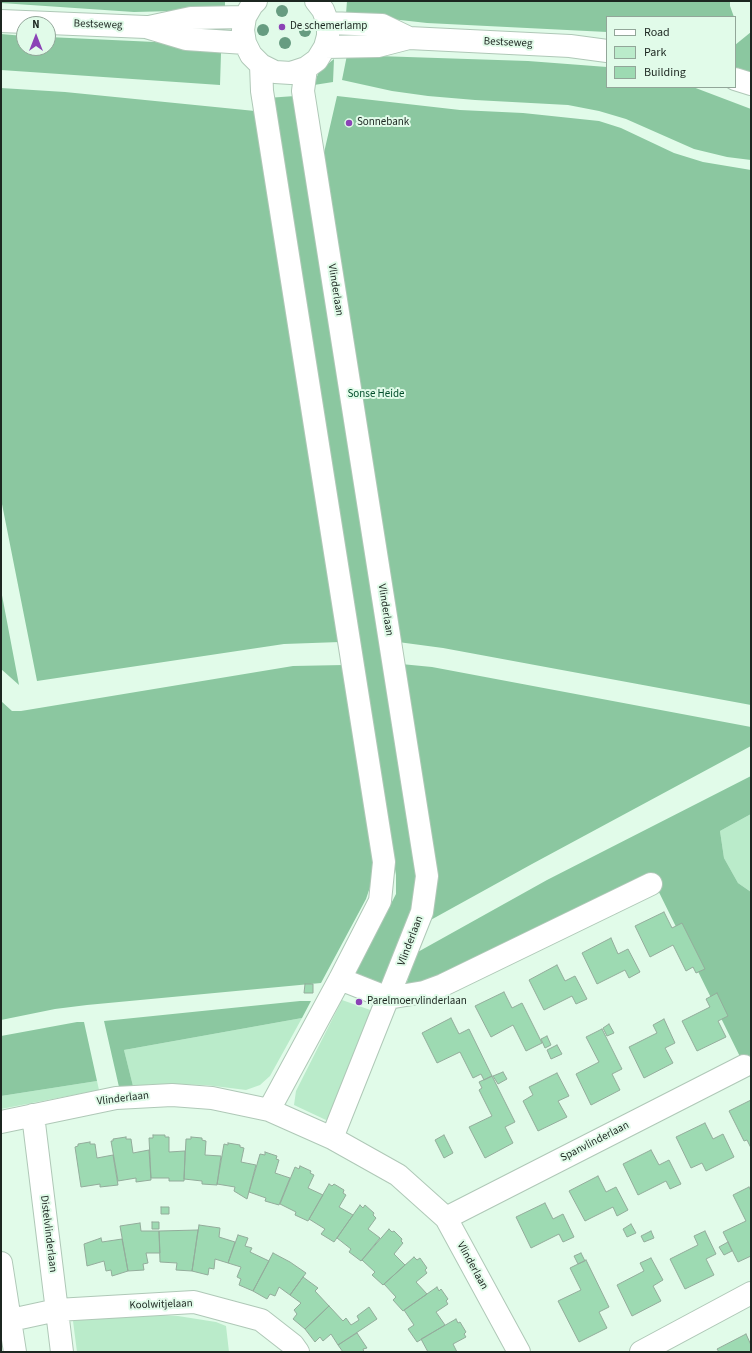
<!DOCTYPE html>
<html>
<head>
<meta charset="utf-8">
<style>
  body { margin:0 }
  #map { position:relative; width:752px; height:1353px; overflow:hidden; background:#e1fbe9; font-family:"Source Sans 3",sans-serif }
  canvas { display:block }
  .frame { position:absolute; inset:0; border:2px solid #1c2620; pointer-events:none }
  .legend { position:absolute; left:606px; top:16px; width:130px; height:72px; box-sizing:border-box; background:#e1fbe9; border:1px solid #92a699; margin:0; padding:5px 7px; list-style:none; font-size:12px; color:#1c2620 }
  .legend li { display:flex; align-items:center; gap:8px; height:20px }
  .legend b { width:20px; border:1px solid #92a699 }
  .north { position:absolute; left:16px; top:16px; width:40px; height:40px; box-sizing:border-box; background:#e1fbe9; border:1px solid #92a699; border-radius:50%; rotate:0deg; font-size:11px; font-weight:700; line-height:16px; text-align:center; color:#1c2620 }
  .north::after { content:''; display:block; margin:auto; width:14px; height:18px; background:#8b43b6; clip-path:polygon(50% 0,100% 100%,50% 72%,0 100%) }
</style>
</head>
<body>
<div id="map">
<canvas width="752" height="1353"></canvas>
<div class="frame"></div>
<ul class="legend">
<li><b style="height:5px;background:#fff"></b>Road</li>
<li><b style="height:11px;background:#baebca"></b>Park</li>
<li><b style="height:11px;background:#9ddab2"></b>Building</li>
</ul>
<div class="north">N</div>
</div>
<script>
const context = document.querySelector('canvas').getContext('2d');
context.lineJoin = 'round';
function fillPath(path, color) {
  context.fillStyle = color;
  context.fill(path, 'evenodd');
}
function toPath(rows) {
  const path = new Path2D();
  for (const r of rows) {
    path.moveTo(r[0], r[1]);
    for (let i = 2; i < r.length; i += 2) path.lineTo(r[i], r[i + 1]);
  }
  return path;
}
function stroke(path, color, width, dash) {
  context.strokeStyle = color;
  context.lineWidth = width;
  context.lineCap = dash ? 'butt' : 'round';
  context.setLineDash(dash || []);
  context.stroke(path);
}
function write(font, color, halo, rows, align = 'center') {
  context.font = font + ' "Source Sans 3",sans-serif';
  context.lineWidth = 4;
  context.setLineDash([]);
  context.textBaseline = 'middle';
  context.strokeStyle = halo;
  context.fillStyle = color;
  for (const [text, x, y, turn = 0] of rows) {
    context.save();
    context.translate(x, y);
    context.rotate((+turn || 0) * Math.PI / 180);
    context.textAlign = isNaN(turn) ? turn : align;
    if (halo) context.strokeText(text, 0, 0);
    context.fillText(text, 0, 0);
    context.restore();
  }
}
fillPath(toPath([
  [751,814,751,892,738,883,724,858,720,831],
  [342,1000,376,1012,339,1112,326,1120,294,1105,296,1091],
  [302,1018,270,1076,260,1085,246,1090,206,1085,158,1084,133,1086,124,1050],
  [97,1081,99,1090,1,1109,1,1096],
  [115,1313,178,1316,216,1322,226,1326,229,1352,77,1352,73,1321,80,1316]
]), '#baebca');
fillPath(toPath([
  [1,1,225,1,225,8,214,10,134,12,1,3],
  [347,1,730,1,730,6,734,17,607,17,607,32,427,23,346,14],
  [751,32,751,78,735,71,735,45],
  [1,34,24,36,24,48,48,48,48,37,219,45,221,53,220,85,1,70],
  [347,55,528,61,607,67,607,87,693,87,751,109,751,160,727,157,694,149,626,119,599,111,568,105,475,100,428,96,392,91,342,80],
  [334,59,333,82,314,85,319,71],
  [1,88,65,92,255,111,340,642,284,644,37,681,1,499],
  [295,96,417,876,418,897,384,988,354,976,396,894,396,875,267,98],
  [337,96,460,110,523,113,599,121,621,128,674,153,703,162,751,170,751,705,443,648,398,642,323,157],
  [1,590,19,685,1,669],
  [401,664,432,667,751,727,751,746,532,864,427,922],
  [344,665,373,864,371,884,366,899,321,983,87,1005,55,1009,1,1020,1,701,12,711,21,711,293,666],
  [751,776,751,814,720,831,724,858,738,883,751,892,751,1079,650,874,437,993,406,985,416,953,547,880],
  [300,1001,311,1001,302,1018,124,1050,133,1086,119,1087,104,1021],
  [77,1022,84,1022,97,1081,1,1096,1,1036]
]), '#8bc7a0');
const building = toPath([
  [664,912,672,928,682,923,705,969,696,973,693,967,686,971,673,945,650,957,635,926,664,912],
  [611,938,618,954,628,949,640,972,629,978,625,970,597,984,582,953,611,938],
  [557,965,565,981,575,976,587,999,576,1004,572,996,544,1010,529,980,557,965],
  [305,984,313,984,313,993,304,993,305,984],
  [504,992,512,1008,522,1003,542,1043,526,1051,513,1025,491,1037,475,1006,504,992],
  [717,993,728,1016,718,1021,726,1037,697,1051,682,1021,710,1007,706,999,717,993],
  [451,1018,459,1034,469,1029,492,1076,484,1080,481,1074,473,1078,460,1052,437,1063,422,1033,451,1018],
  [664,1019,675,1043,665,1048,673,1063,644,1078,629,1047,657,1033,653,1025,664,1019],
  [609,1024,614,1033,607,1036,603,1028,609,1024],
  [602,1029,622,1069,612,1074,620,1090,591,1105,576,1074,599,1062,586,1037,602,1029],
  [547,1036,551,1045,545,1048,541,1039,547,1036],
  [557,1045,562,1054,551,1059,547,1050,557,1045],
  [503,1072,507,1079,498,1084,493,1076,503,1072],
  [557,1073,569,1096,558,1101,567,1117,538,1131,523,1101,533,1095,529,1087,557,1073],
  [492,1076,515,1122,505,1127,513,1143,485,1158,469,1127,492,1116,479,1090,482,1088,479,1082,492,1076],
  [751,1100,751,1148,747,1140,744,1141,729,1111,751,1100],
  [705,1123,713,1139,723,1134,734,1157,706,1171,702,1163,691,1168,676,1137,705,1123],
  [153,1135,165,1135,165,1137,169,1137,169,1152,185,1151,184,1181,169,1181,169,1178,151,1178,149,1138,153,1138,153,1135],
  [444,1135,453,1153,444,1158,435,1140,444,1135],
  [126,1137,126,1139,131,1139,133,1153,149,1150,151,1180,136,1182,136,1178,118,1181,111,1141,113,1141,113,1139,126,1137],
  [191,1137,202,1138,202,1140,206,1141,205,1155,221,1156,217,1185,202,1184,202,1181,184,1179,186,1139,191,1139,191,1137],
  [90,1142,90,1144,95,1144,97,1158,113,1155,118,1185,100,1187,100,1184,81,1187,75,1147,78,1146,78,1144,90,1142],
  [228,1143,240,1145,240,1147,244,1148,241,1162,256,1165,247,1199,234,1191,235,1187,217,1184,224,1144,228,1145,228,1143],
  [651,1150,659,1165,669,1160,681,1184,670,1189,666,1181,638,1195,623,1164,651,1150],
  [265,1152,277,1156,276,1159,279,1160,275,1173,290,1178,279,1205,265,1201,266,1198,249,1192,260,1154,265,1155,265,1152],
  [300,1166,311,1171,310,1173,314,1175,308,1188,323,1195,308,1221,295,1215,296,1212,280,1204,295,1167,299,1169,300,1166],
  [598,1176,606,1192,616,1187,628,1210,617,1216,613,1207,585,1221,569,1191,598,1176],
  [329,1184,332,1186,334,1184,344,1190,343,1193,346,1195,339,1207,353,1215,334,1242,321,1234,325,1229,309,1219,329,1184],
  [749,1187,751,1191,751,1256,738,1262,723,1232,746,1221,733,1195,749,1187],
  [545,1203,553,1219,563,1214,574,1237,563,1242,559,1234,531,1248,516,1217,545,1203],
  [360,1205,363,1208,365,1205,374,1213,373,1215,376,1218,368,1229,380,1238,361,1261,349,1252,351,1249,337,1238,360,1205],
  [161,1207,169,1207,169,1214,161,1214,161,1207],
  [152,1222,159,1222,159,1229,152,1229,152,1222],
  [140,1223,141,1231,159,1231,160,1253,146,1253,148,1263,143,1264,144,1270,128,1271,120,1226,140,1223],
  [631,1224,636,1233,627,1237,623,1229,631,1224],
  [199,1225,220,1228,219,1237,235,1242,228,1263,215,1259,214,1269,209,1268,208,1275,192,1271,199,1225],
  [389,1229,392,1232,394,1231,402,1239,401,1241,403,1243,394,1254,405,1265,383,1285,372,1275,375,1272,362,1260,389,1229],
  [198,1230,192,1271,176,1270,177,1263,160,1262,159,1231,198,1230],
  [651,1231,654,1238,644,1242,641,1236,651,1231],
  [705,1231,716,1254,706,1259,714,1275,685,1289,670,1259,698,1245,694,1236,705,1231],
  [238,1235,248,1238,245,1246,252,1248,250,1252,269,1261,253,1291,239,1285,241,1279,237,1277,241,1267,228,1263,238,1235],
  [101,1238,102,1242,122,1239,128,1271,112,1276,111,1270,106,1271,104,1261,87,1266,84,1244,101,1238],
  [728,1242,732,1251,724,1255,719,1247,728,1242],
  [273,1253,290,1262,306,1273,290,1295,279,1287,275,1296,270,1294,267,1299,253,1291,273,1253],
  [581,1253,585,1261,578,1264,574,1256,581,1253],
  [414,1257,417,1260,420,1258,427,1268,425,1270,427,1273,416,1282,427,1294,403,1311,393,1300,396,1297,384,1284,414,1257],
  [651,1258,663,1280,653,1286,661,1301,632,1316,617,1285,644,1271,640,1263,651,1258],
  [586,1260,609,1307,599,1312,607,1328,579,1342,558,1301,581,1290,570,1268,586,1260],
  [303,1277,318,1288,315,1291,329,1306,305,1329,293,1319,297,1314,294,1310,301,1303,290,1295,303,1277],
  [437,1287,439,1291,441,1289,448,1299,446,1301,448,1304,436,1312,445,1325,417,1342,408,1329,414,1325,404,1310,437,1287],
  [329,1306,343,1321,346,1318,351,1325,359,1320,357,1316,369,1307,377,1319,338,1345,331,1334,323,1341,320,1337,315,1342,305,1329,329,1306],
  [456,1319,458,1323,460,1322,466,1332,464,1334,466,1337,453,1344,457,1352,428,1352,421,1339,456,1319],
  [357,1333,367,1348,363,1349,364,1352,343,1352,338,1345,357,1333],
  [746,1334,751,1345,751,1352,719,1352,717,1349,746,1334]
]);
fillPath(building, '#9ddab2');
stroke(building, '#93ac9b', 1);
const minor = toPath([
  [256,1,252,5,245,17,243,30,245,43,251,55,261,65,275,72,291,73,306,68,317,60,325,47,328,36,328,23,323,10,316,1],
  [1,21,146,27,186,39,245,43],
  [328,23,382,25,409,38],
  [149,27,191,18,245,17],
  [325,47,378,46,409,38,570,46,607,51],
  [261,65,262,91,384,862,380,901,340,979,269,1110],
  [306,68,303,91,427,876,422,912,332,1138],
  [735,79,751,84],
  [340,979,388,998,424,992,443,985,651,884],
  [33,1115,62,1352],
  [1,1122,116,1098,172,1095,212,1098,269,1110,332,1138,398,1175,446,1218,519,1352],
  [446,1218,744,1066],
  [1,1263,15,1352],
  [11,1320,57,1310,194,1302,261,1320,293,1345,298,1352],
  [641,1352,751,1293]
]);
stroke(minor, '#afc8b7', 24);
stroke(minor, '#fff', 22);
context.fillStyle = '#679c81';
for (const [x, y] of [
  [282,11],
  [263,30],
  [305,31],
  [285,43]
]) {
  context.beginPath();
  context.arc(x, y, 6, 0, 2 * Math.PI);
  context.fill();
}
for (const [x, y, r, color] of [
  [282,27,4,"#8b43b6"],
  [349,123,4,"#8b43b6"],
  [359,1002,4,"#8b43b6"]
]) {
  const dot = new Path2D();
  dot.arc(x, y, r, 0, 2 * Math.PI);
  context.fillStyle = color;
  context.fill(dot);
  stroke(dot, '#e1fbe9', 1.5);
}
write('11px', '#1c2620', '#e1fbe9', [
  ["Bestseweg",98,25,2],
  ["Bestseweg",508,43,3],
  ["Vlinderlaan",335,290,81],
  ["Vlinderlaan",385,610,81],
  ["Vlinderlaan",411,941,-69],
  ["Vlinderlaan",123,1099,-7],
  ["Spanvlinderlaan",595,1142,-27],
  ["Distelvlinderlaan",48,1234,83],
  ["Vlinderlaan",472,1266,61],
  ["Koolwitjelaan",161,1305,-2]
]);
write('11px', '#1c2620', '#e1fbe9', [
  ["De schemerlamp",290,27],
  ["Sonnebank",357,123],
  ["Parelmoervlinderlaan",367,1002]
], 'left');
write('11px', '#034f2c', '#e1fbe9', [
  ["Sonse Heide",376,395]
]);
</script>
</body>
</html>
